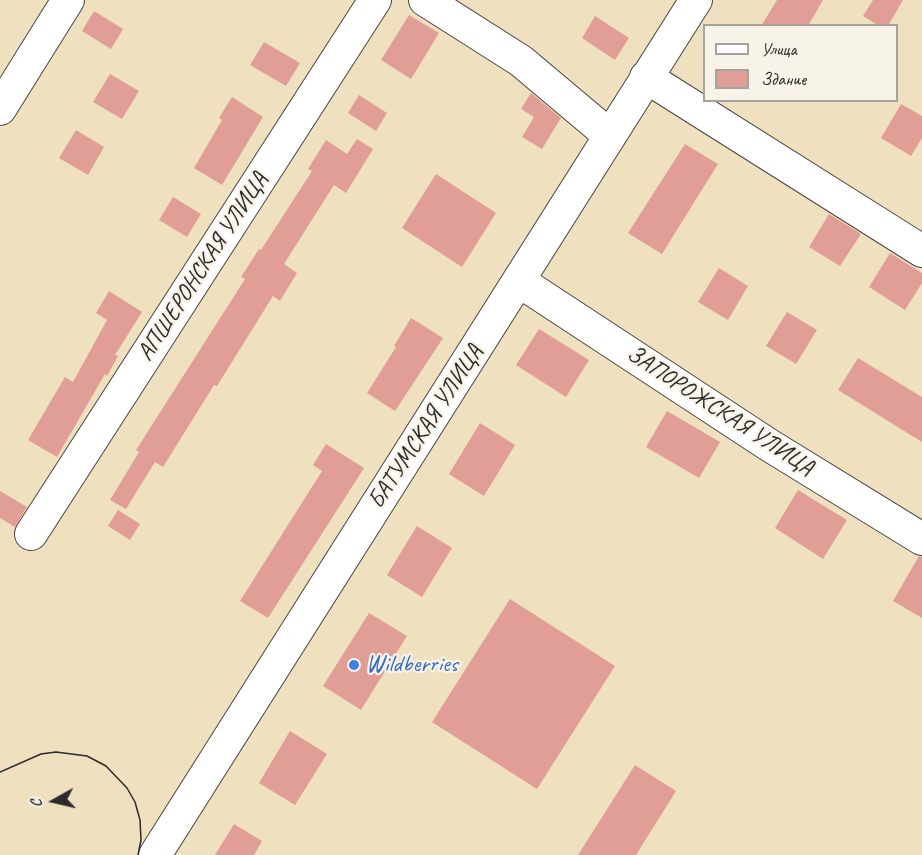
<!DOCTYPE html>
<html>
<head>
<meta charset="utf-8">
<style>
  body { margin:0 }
  #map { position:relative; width:922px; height:855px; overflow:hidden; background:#efe0c0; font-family:Caveat,sans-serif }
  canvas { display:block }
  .legend { position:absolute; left:703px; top:24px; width:195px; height:78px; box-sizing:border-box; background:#f7f3e8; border:2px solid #a5a39c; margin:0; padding:8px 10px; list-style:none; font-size:18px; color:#2b2b2b }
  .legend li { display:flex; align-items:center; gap:12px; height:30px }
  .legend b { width:30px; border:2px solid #a5a39c }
  .north { position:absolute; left:24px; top:771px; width:60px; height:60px; -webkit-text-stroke:4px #f7f3e8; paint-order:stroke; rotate:262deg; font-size:16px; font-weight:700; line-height:24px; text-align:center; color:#2b2b2b }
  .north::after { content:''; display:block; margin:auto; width:21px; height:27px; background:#2b2b2b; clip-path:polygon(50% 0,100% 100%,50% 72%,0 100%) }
</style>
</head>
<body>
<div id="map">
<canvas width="922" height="855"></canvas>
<ul class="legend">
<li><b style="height:8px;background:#fff"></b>Улица</li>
<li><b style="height:16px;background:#e19e97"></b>Здание</li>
</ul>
<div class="north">С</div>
</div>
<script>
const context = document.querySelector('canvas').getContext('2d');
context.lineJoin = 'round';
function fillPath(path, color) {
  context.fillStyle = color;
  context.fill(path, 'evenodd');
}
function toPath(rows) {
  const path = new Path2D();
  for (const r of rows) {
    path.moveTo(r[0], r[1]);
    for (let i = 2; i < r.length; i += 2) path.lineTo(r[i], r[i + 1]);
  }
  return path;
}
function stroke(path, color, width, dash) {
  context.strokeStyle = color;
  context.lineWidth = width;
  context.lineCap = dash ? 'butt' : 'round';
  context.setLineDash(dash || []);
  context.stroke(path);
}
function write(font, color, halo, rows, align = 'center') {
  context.font = font + ' Caveat,sans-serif';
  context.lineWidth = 4.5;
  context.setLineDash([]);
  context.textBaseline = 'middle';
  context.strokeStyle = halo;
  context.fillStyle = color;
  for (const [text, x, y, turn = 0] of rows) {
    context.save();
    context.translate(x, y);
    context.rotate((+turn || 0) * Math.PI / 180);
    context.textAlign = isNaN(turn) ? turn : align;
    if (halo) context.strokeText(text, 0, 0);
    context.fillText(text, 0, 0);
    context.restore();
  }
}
fillPath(toPath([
  [777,0,823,0,808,26,761,26],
  [873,0,903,0,888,26,879,26,863,16],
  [94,11,123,29,111,49,82,31],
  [409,15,439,33,411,79,381,60],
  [595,16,629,38,615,60,582,38],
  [264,42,300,63,286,86,250,65],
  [110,74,139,91,122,119,93,102],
  [531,93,561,118,542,149,522,137,534,117,521,109],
  [359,95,387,113,376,131,348,113],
  [232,97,263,117,222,185,194,168,222,120,219,118],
  [901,104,922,116,922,138,911,156,881,138],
  [76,130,104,147,88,175,59,158],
  [357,139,373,149,346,193,334,185,284,264,297,273,280,301,273,296,217,386,214,385,163,467,155,462,126,509,110,500,139,452,136,450,245,279,241,277,259,249,261,250,312,171,308,169,326,140,347,154],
  [685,144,718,164,662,254,628,233],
  [436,174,496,213,462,267,402,228],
  [173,197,201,214,187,237,159,220],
  [829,214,861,234,840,266,809,247],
  [890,253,922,273,922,283,905,310,869,287],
  [719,268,748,286,728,320,698,302],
  [109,291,142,312,115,355,118,356,107,376,105,374,57,457,28,440,65,377,73,382,107,320,96,313],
  [787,312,817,330,796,364,766,346],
  [411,318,443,338,395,411,367,393,396,347,394,346],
  [539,329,589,360,566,397,516,365],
  [858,358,922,397,922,442,838,390],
  [667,411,720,442,699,478,646,447],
  [480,423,515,445,484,496,449,474],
  [326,444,364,468,268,618,240,601,322,471,313,465],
  [798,490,847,520,823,559,775,528],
  [0,491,27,507,15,527,0,518],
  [118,510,140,524,130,540,108,526],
  [417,526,452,548,422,597,387,575],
  [919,556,922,557,922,618,893,601],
  [510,599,615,666,537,789,432,722],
  [369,613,407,636,361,710,323,686],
  [290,731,327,754,295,805,259,783],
  [635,765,676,791,636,855,578,855],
  [234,824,262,841,254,855,215,855]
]), '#e19e97');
const minor = toPath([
  [425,0,521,61,609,135],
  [646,77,922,251],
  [0,109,68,0],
  [519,281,769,445,922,539],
  [31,534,375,0],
  [155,855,696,0]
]);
stroke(minor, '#484641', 34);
stroke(minor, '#fff', 32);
stroke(toPath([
  [0,772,41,754,56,752,87,756,106,766,127,788,135,802,140,820,141,840,138,855]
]), '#2b2b2b', 1.5);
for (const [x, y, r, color] of [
  [354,665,6,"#3f7fe0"]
]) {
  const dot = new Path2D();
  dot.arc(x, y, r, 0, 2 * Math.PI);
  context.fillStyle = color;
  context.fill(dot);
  stroke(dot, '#f7f3e8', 2);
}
write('24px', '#2b2b2b', '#f7f3e8', [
  ["АПШЕРОНСКАЯ УЛИЦА",203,267,-57],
  ["ЗАПОРОЖСКАЯ УЛИЦА",720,411,33],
  ["БАТУМСКАЯ УЛИЦА",426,427,-57]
]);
write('24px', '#366cbe', '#f7f3e8', [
  ["Wildberries",366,665]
], 'left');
</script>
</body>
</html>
